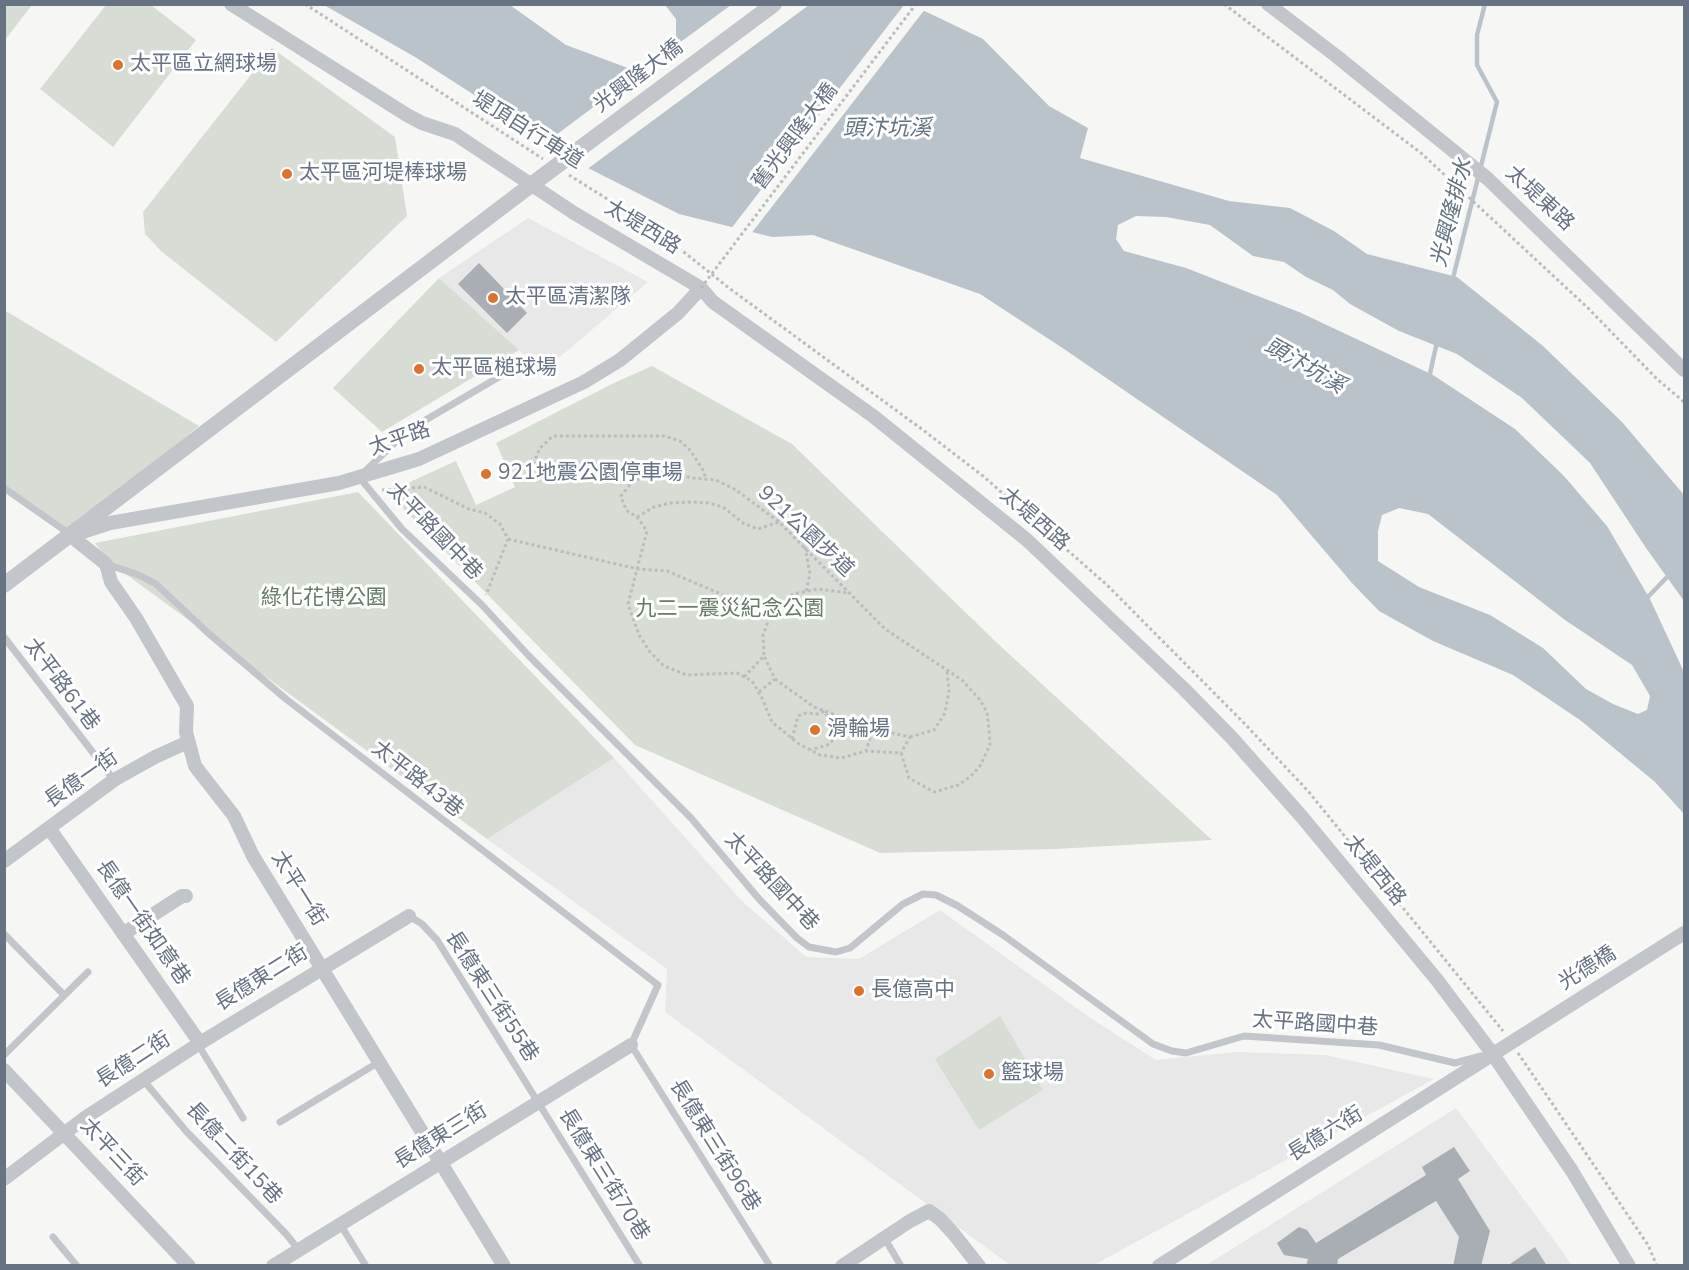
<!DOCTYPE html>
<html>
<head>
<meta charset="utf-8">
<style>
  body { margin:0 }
  #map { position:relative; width:1689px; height:1270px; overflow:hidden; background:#f6f7f4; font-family:"Nunito Sans",sans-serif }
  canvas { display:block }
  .frame { position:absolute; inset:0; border:6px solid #677283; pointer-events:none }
</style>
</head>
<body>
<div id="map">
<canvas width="1689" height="1270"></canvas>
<div class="frame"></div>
</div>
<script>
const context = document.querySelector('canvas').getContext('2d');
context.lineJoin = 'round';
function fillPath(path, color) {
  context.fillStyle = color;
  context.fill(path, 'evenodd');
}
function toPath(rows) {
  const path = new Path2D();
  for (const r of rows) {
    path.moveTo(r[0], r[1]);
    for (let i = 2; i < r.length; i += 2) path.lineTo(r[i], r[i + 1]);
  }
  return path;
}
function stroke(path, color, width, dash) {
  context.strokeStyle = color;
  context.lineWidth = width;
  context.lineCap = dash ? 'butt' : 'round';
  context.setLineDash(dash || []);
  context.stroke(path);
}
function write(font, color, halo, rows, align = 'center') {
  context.font = font + ' "Nunito Sans","Noto Sans TC",sans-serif';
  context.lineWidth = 6;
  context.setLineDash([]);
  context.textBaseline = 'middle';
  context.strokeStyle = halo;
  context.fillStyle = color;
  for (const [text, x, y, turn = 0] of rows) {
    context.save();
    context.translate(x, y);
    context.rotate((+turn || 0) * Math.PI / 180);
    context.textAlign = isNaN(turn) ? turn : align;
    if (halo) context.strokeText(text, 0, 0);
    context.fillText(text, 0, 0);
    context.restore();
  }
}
fillPath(toPath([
  [528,218,648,282,541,373,519,350,439,278],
  [614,758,741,900,806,957,859,959,940,910,1089,1017,1156,1060,1236,1052,1325,1055,1434,1079,1094,1265,1010,1265,665,1012,667,969,487,839],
  [1456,1108,1565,1255,1571,1265,1205,1266]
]), '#e7e8e7');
fillPath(toPath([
  [5,4,32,5,5,40,4,5],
  [106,5,151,5,196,40,113,147,40,89],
  [272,48,395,137,407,216,276,342,161,251,145,234,143,212],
  [439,278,519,350,382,432,333,388],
  [4,310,199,426,71,532,5,485],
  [652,366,792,444,995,641,1212,840,1057,849,880,853,635,745,391,496,412,481,456,461,476,505,515,487,496,443,616,382],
  [358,492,614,758,487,839,108,561,95,543],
  [1000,1016,1043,1090,979,1130,935,1059]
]), '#d7ddd5');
fillPath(toPath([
  [324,5,510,5,566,45,636,71,667,62,676,47,676,19,665,5,912,5,983,39,1049,106,1088,128,1080,158,1229,201,1290,208,1334,231,1367,254,1457,277,1543,346,1622,422,1684,495,1684,601,1646,548,1590,463,1522,398,1457,354,1399,331,1350,304,1333,290,1306,277,1284,262,1253,256,1210,225,1166,217,1136,216,1118,225,1116,239,1124,251,1186,268,1299,312,1433,375,1515,429,1563,475,1607,526,1650,599,1684,672,1684,814,1655,782,1580,720,1513,675,1433,641,1379,611,1352,583,1277,495,1064,349,980,294,813,235,772,237,679,214,590,169,415,57],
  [1399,508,1428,514,1565,620,1632,665,1650,696,1647,710,1638,714,1613,704,1586,689,1543,648,1490,615,1419,587,1378,561,1378,531,1382,515]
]), '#bac3c9');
fillPath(toPath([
  [919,4,926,8,750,235,730,230,904,5],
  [731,5,809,5,586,170,544,144,651,64,665,60,671,49]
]), '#f6f7f4');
stroke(toPath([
  [1452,282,1497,102,1477,65,1477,35,1485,4],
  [1429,378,1437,342],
  [1645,600,1670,574]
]), '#bac3c9', 4.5);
fillPath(toPath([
  [479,263,527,313,507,333,458,284],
  [1454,1147,1470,1171,1458,1179,1490,1231,1481,1266,1453,1266,1459,1237,1436,1201,1338,1259,1337,1266,1306,1266,1308,1259,1284,1255,1277,1243,1299,1227,1307,1230,1316,1243,1426,1175,1422,1167],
  [1535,1247,1547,1266,1507,1266]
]), '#a9aeb5');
stroke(toPath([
  [305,4,543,159],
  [1224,4,1421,153,1588,308,1657,379,1684,402],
  [569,175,655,229,729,288,923,430,983,476,1107,585,1243,722,1308,791,1503,1031],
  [533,464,540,448,553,436,664,436,680,441,690,450,703,470,706,479],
  [670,470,691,478,716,480,736,490,779,522,885,629,962,680,980,700,987,712,989,729,990,745,980,766,970,777,958,785,934,792,909,778,901,753,866,751,841,758,820,755,799,744,772,722,762,698,752,681,737,673,687,675,664,666,650,652,639,635,628,604,647,531,637,517,626,510,621,496,632,482,650,474,670,470],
  [382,490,424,487,469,509,485,513,500,524,508,539,486,595],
  [637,517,654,507,670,503,693,502,709,503,723,507,743,523,758,529,779,522],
  [508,539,638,569,667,571,728,597,752,601,772,611,763,635,764,656],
  [805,547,810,574,806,592],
  [772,611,793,594,818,589,849,593],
  [744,677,764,656,775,679,759,692],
  [775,679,814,707,873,729,866,751],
  [874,729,910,737,901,753],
  [910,737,934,730,945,713,949,691,947,671],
  [792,739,798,716,806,713,818,714,824,711,834,727,836,735,830,744,811,750],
  [1518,1053,1648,1245,1657,1266]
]), '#babcbf', 3, [3, 3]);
stroke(toPath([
  [524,359,509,371,407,431,359,477,402,529,482,605,529,656,691,818,759,899,797,938,809,947,836,952,850,948,903,904,923,894,936,895,958,906,1003,935,1153,1044,1172,1051,1186,1053,1244,1036,1379,1045,1455,1063,1481,1056],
  [4,488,71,535],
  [106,564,139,575,156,584,207,632,286,699,658,985,631,1045,770,1266],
  [4,637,114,780],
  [409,916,422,924,437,940,640,1266],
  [4,934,64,995],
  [200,1043,202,1051,243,1118],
  [4,1055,88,972],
  [144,1081,186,1131,287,1235,298,1249],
  [280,1122,379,1062],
  [340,1224,366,1266],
  [53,1237,77,1266],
  [885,1239,901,1266]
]), '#c2c5c9', 7);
stroke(toPath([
  [231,4,407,115,422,123,455,134,574,213,701,288,713,302,873,416,1027,540,1184,689,1232,738,1302,817,1437,980,1492,1053,1572,1171,1629,1266],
  [1268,4,1335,55,1488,179,1684,370],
  [76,534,110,523,339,483,419,459,584,382,620,360,678,313,701,288],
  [71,536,106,564,111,582,136,618,187,706,186,732,195,766,234,816,253,856,504,1266],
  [49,828,200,1043],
  [4,861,114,780,155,757,188,742],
  [123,934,182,896,186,896],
  [4,1070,189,1266],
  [4,1179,86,1117,200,1043,409,916],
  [273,1266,631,1045],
  [842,1266,910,1221,929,1211,940,1219,953,1233,979,1266],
  [1159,1266,1684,933]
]), '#c2c5c9', 14);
stroke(toPath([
  [4,585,531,185]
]), '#c2c5c9', 16);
stroke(toPath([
  [701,288,916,4]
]), '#babcbf', 3, [3, 3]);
stroke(toPath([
  [531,185,774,4]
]), '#c2c5c9', 16);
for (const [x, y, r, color] of [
  [118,65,6,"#db732f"],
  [287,174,6,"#db732f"],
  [493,298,6,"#db732f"],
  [419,369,6,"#db732f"],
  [486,474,6,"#db732f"],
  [815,730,6,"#db732f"],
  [859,991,6,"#db732f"],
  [989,1074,6,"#db732f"]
]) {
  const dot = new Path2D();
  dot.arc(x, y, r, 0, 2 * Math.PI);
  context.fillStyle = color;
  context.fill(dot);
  stroke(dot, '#fff', 2);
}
write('21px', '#677283', '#fff', [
  ["太平區立網球場",130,65],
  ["太平區河堤棒球場",299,174],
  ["太平區清潔隊",505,298],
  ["太平區槌球場",431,369],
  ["921地震公園停車場",498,474],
  ["滑輪場",827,730],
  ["長億高中",871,991],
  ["籃球場",1001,1074]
], 'left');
write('21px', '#677283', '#fff', [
  ["光興隆大橋",639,77,-37],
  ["堤頂自行車道",527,131,32],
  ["舊光興隆大橋",796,137,-53],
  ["太堤東路",1539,199,43],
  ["太堤西路",642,228,31],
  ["太平路",400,440,-19],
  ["太堤西路",1034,520,41],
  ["太平路國中巷",434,532,46],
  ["921公園步道",805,532,43],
  ["太平路61巷",61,685,53],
  ["長億一街",82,780,-35],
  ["太平路43巷",417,780,38],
  ["太堤西路",1374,871,51],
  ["太平路國中巷",771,882,47],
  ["太平一街",298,889,58],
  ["長億一街如意巷",142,923,55],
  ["光德橋",1588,969,-32],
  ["長億東二街",262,979,-32],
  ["長億東三街55巷",491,997,57],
  ["太平路國中巷",1315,1025,4],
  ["長億二街",134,1061,-33],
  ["長億六街",1326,1135,-32],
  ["長億東三街",441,1137,-32],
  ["長億東三街96巷",714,1146,58],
  ["太平三街",112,1153,47],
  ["長億二街15巷",233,1154,47],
  ["長億東三街70巷",603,1175,58]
]);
write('21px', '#667b66', '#fff', [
  ["綠化花博公園",324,599],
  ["九二一震災紀念公園",730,610]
]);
write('italic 22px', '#63737f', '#fff', [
  ["頭汴坑溪",887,130],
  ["光興隆排水",1453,213,-76],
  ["頭汴坑溪",1304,367,30]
]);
</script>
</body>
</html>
